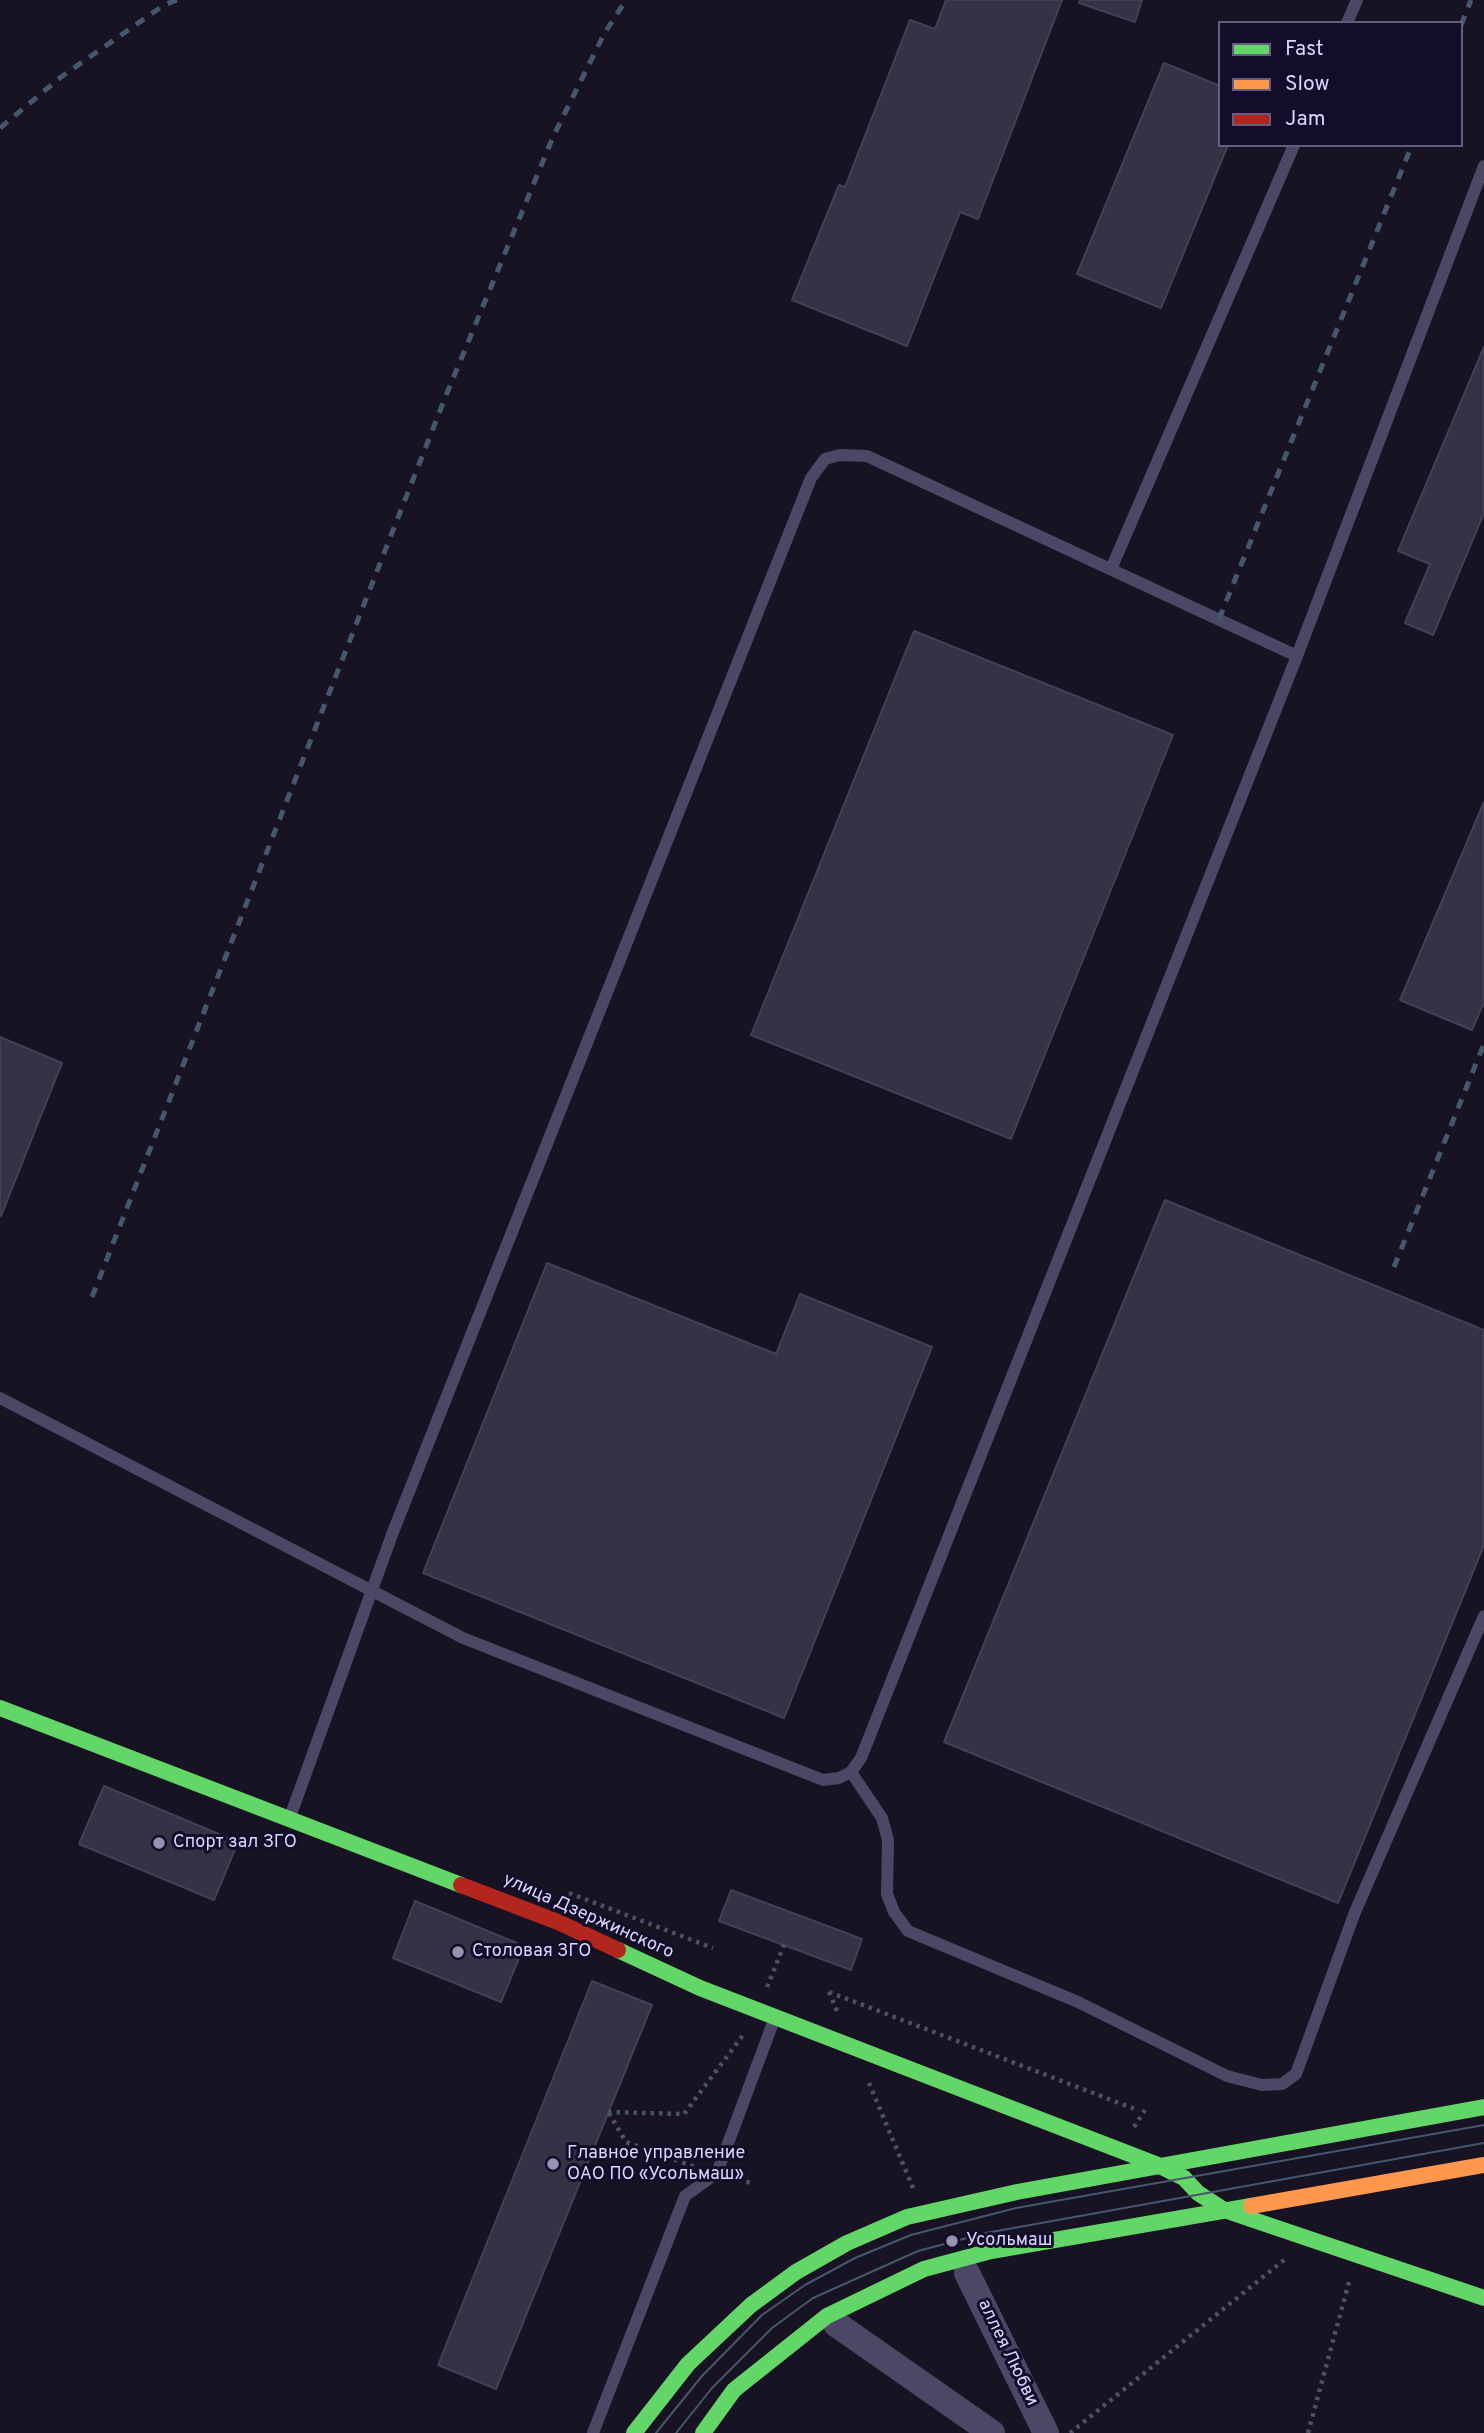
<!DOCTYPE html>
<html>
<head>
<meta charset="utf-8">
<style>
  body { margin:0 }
  #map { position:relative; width:1484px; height:2433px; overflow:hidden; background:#181323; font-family:Overpass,sans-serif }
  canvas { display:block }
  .legend { position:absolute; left:1218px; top:21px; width:245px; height:126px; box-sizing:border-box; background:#140d29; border:2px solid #645d7f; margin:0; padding:9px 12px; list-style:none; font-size:21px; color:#ddd5ff }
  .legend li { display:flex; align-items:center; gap:14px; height:35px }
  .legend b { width:35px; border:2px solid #645d7f }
</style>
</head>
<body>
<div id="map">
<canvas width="1484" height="2433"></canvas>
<ul class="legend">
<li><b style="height:9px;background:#63d668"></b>Fast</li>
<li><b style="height:9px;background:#ff974d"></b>Slow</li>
<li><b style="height:9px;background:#b3261e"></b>Jam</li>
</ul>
</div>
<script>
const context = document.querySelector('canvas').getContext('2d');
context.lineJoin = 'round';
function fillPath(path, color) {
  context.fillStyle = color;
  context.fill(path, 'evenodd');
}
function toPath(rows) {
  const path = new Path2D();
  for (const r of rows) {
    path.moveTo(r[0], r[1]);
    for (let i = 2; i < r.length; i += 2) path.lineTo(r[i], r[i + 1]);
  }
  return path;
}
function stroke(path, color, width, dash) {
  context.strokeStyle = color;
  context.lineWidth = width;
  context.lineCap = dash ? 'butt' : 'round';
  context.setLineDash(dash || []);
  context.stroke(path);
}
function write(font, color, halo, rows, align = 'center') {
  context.font = font + ' Overpass,sans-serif';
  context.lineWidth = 6;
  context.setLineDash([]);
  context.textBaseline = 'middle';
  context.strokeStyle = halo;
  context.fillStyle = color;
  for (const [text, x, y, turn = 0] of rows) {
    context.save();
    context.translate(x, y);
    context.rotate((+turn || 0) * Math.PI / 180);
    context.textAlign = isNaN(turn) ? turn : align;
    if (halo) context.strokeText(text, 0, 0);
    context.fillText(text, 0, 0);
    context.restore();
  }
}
const building = toPath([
  [946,0,1062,0,978,219,960,212,907,346,792,300,839,185,845,187,910,20,935,29,946,0],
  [1080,0,1142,0,1135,22,1079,3,1080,0],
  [1164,63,1220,86,1220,145,1228,145,1161,308,1077,274,1164,63],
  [1484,347,1484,513,1433,635,1405,623,1430,564,1398,551,1484,347],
  [914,631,1173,735,1011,1139,751,1035,914,631],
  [1484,802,1484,1002,1472,1030,1400,1000,1484,802],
  [0,1037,62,1063,1,1216,0,1216,0,1037],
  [1165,1200,1484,1330,1484,1545,1338,1903,944,1742,1165,1200],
  [547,1263,776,1354,800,1294,932,1347,784,1718,423,1573,547,1263],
  [104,1786,238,1842,214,1900,79,1844,104,1786],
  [731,1890,862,1939,851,1970,719,1921,731,1890],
  [415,1901,524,1946,501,2002,393,1958,415,1901],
  [592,1981,652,2005,496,2389,438,2365,592,1981]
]);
fillPath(building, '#363145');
stroke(building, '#453e58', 2);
stroke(toPath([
  [569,1893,713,1948],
  [767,1987,784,1945],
  [829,1992,1135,2109],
  [829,1992,837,2011],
  [869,2083,913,2188],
  [608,2112,684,2114,743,2035],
  [609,2113,626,2142,698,2168],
  [1134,2127,1145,2110],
  [730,2177,751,2183],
  [1070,2433,1284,2260],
  [1308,2433,1349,2282]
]), '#465465', 4.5, [3.5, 5]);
stroke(toPath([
  [1347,23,1357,0],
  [1111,569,1294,145],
  [0,1398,463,1638,823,1780,839,1778,851,1772,861,1758,1297,656,1484,166],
  [851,1772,882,1818,888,1840,887,1894,894,1912,908,1931,1078,2002,1227,2076,1262,2085,1282,2084,1296,2074,1355,1912,1484,1616],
  [290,1817,393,1532,811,478,825,459,840,455,867,456,1297,656],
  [593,2433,685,2196,717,2173,774,2020]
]), '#4b4764', 12);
stroke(toPath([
  [967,2273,1046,2433],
  [836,2324,992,2433]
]), '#4b4764', 26);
stroke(toPath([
  [0,1708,461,1885],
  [618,1950,700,1988,1158,2165,1184,2178,1198,2193,1224,2210,1484,2298],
  [634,2433,688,2364,751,2305,796,2272,847,2243,907,2217,1017,2192,1484,2107],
  [703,2433,734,2390,827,2316,924,2269,991,2251,1251,2206]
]), '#63d668', 16);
stroke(toPath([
  [1251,2206,1484,2165]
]), '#ff974d', 16);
stroke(toPath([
  [461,1885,558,1922,618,1950]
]), '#b3261e', 16);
stroke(toPath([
  [656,2433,702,2376,762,2315,805,2285,855,2258,911,2235,1016,2208,1484,2125],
  [676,2433,712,2388,772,2328,813,2298,918,2251,986,2233,1484,2143]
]), '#45576e', 2);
stroke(toPath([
  [1461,25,1471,0],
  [0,128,61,77,164,5,177,0],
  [1219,619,1412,145],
  [1394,1267,1484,1044],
  [92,1297,445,398,553,137,604,34,626,0]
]), '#45576e', 5, [10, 9]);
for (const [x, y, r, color] of [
  [159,1843,7,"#9891b2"],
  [458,1952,7,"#9891b2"],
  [553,2164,7,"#9891b2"],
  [952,2241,7,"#9891b2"]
]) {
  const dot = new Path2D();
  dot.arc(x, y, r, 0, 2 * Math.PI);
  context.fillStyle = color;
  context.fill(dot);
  stroke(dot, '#140d29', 2.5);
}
write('18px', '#ddd5ff', '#140d29', [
  ["Спорт зал ЗГО",173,1843],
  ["Столовая ЗГО",472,1952],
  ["Главное управление",567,2154],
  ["ОАО ПО «Усольмаш»",567,2175],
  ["Усольмаш",966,2241]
], 'left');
write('18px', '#ddd5ff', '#140d29', [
  ["улица Дзержинского",588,1917,24],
  ["аллея Любви",1007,2353,64]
]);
</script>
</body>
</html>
